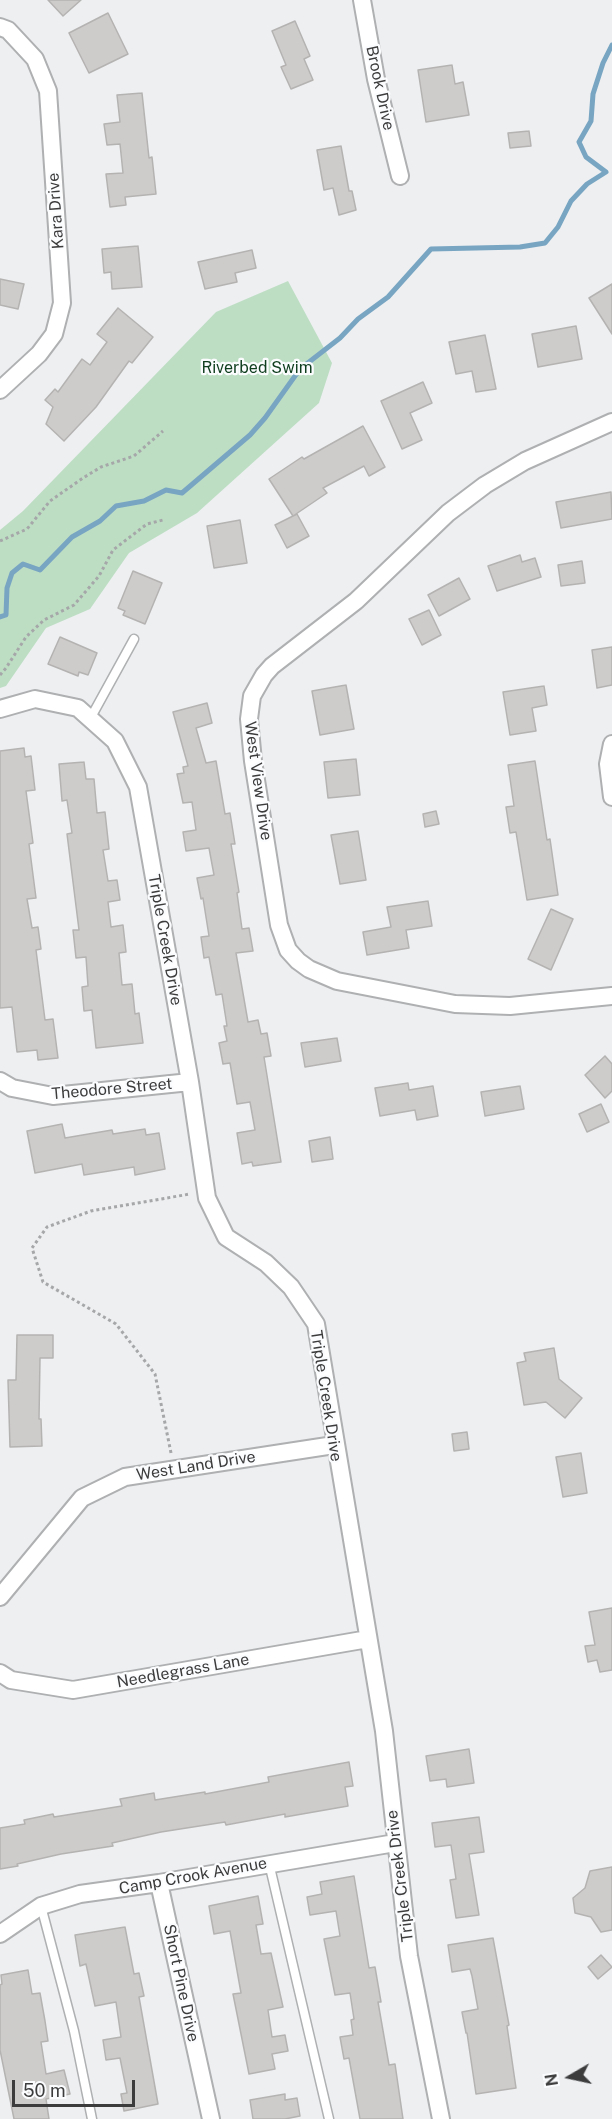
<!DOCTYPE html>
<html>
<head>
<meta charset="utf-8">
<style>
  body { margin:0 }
  #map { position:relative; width:612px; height:2119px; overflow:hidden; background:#edeff1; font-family:"Public Sans",sans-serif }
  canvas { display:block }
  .north { position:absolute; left:540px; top:2047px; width:60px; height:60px; -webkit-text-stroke:4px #fbfcfe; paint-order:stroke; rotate:261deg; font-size:16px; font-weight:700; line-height:24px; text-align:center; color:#3c3c3d }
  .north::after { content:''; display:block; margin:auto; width:21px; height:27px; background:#3c3c3d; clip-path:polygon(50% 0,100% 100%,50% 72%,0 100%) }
  .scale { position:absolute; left:12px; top:2080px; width:123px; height:27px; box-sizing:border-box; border:3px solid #3c3c3d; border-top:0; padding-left:8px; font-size:18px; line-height:21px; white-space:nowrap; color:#3c3c3d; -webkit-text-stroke:4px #fbfcfe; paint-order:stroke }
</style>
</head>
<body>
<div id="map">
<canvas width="612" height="2119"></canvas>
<div class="north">N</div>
<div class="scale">50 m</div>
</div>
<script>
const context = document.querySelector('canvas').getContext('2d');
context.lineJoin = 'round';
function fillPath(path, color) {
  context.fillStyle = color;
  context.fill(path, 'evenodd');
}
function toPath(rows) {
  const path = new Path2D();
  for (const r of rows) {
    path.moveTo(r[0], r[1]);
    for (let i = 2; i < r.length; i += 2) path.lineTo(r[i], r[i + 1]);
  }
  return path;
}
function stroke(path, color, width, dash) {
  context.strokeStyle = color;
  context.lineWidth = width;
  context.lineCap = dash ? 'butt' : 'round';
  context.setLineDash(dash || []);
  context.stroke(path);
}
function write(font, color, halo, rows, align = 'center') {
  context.font = font + ' "Public Sans",sans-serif';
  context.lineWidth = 4.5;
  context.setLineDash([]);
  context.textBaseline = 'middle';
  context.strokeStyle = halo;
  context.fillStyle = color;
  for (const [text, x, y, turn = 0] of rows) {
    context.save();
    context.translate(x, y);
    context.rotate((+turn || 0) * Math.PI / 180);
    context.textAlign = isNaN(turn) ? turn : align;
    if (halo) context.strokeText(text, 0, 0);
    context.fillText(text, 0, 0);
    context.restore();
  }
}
fillPath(toPath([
  [288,281,332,363,319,403,197,513,129,553,90,609,46,628,6,686,0,688,0,530,23,511,216,312]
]), '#bedec4');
stroke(toPath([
  [0,617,6,615,7,588,12,573,23,564,40,570,72,537,100,521,116,506,144,501,166,490,182,493,250,435,265,418,300,369,340,338,358,319,388,297,431,249,520,247,545,243,558,227,571,201,587,184,606,172,586,157,579,142,591,121,593,94,603,63,612,45]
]), '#78a5c2', 5);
const building = toPath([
  [48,0,81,0,63,16,48,0],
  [108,13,128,54,89,73,69,33,108,13],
  [295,21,310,56,304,59,313,80,291,89,281,67,286,65,272,31,295,21],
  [452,65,455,84,463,82,469,115,426,122,418,70,452,65],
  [142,93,149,158,152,157,156,194,125,197,126,205,110,207,106,174,123,173,120,144,107,145,104,124,120,122,117,95,142,93],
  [529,131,531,146,510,148,508,133,529,131],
  [341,146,349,191,352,191,356,210,339,215,333,188,324,190,317,150,341,146],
  [138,246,142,287,112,289,111,272,104,273,102,249,138,246],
  [252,250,256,268,235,273,237,282,205,289,198,262,252,250],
  [0,279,24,284,18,309,0,305,0,279],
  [612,284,612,334,589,298,612,284],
  [118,308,153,337,132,363,129,361,96,407,64,441,46,424,53,407,45,400,55,389,58,392,82,359,90,365,107,342,97,334,118,308],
  [576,326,582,359,538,367,532,334,576,326],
  [485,335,496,389,476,392,472,371,456,374,449,342,485,335],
  [423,382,432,403,410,413,422,440,402,449,381,401,423,382],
  [363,426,385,467,369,476,364,466,323,488,327,493,293,516,269,479,302,457,304,459,363,426],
  [611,492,612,519,561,528,556,502,611,492],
  [297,514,309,536,287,548,275,525,297,514],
  [240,520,247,563,214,568,207,526,240,520],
  [520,555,522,562,535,558,541,577,497,591,488,566,520,555],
  [582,561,585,583,561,586,558,565,582,561],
  [133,571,162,583,145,624,123,615,125,611,118,608,133,571],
  [459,578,470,599,439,616,428,595,459,578],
  [429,610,441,635,422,645,409,619,429,610],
  [60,637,97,653,88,675,79,672,78,676,48,664,60,637],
  [612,647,612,685,597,688,592,650,612,647],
  [346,685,354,729,320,735,312,691,346,685],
  [544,686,547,705,532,708,536,731,510,735,503,692,544,686],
  [207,703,212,723,196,728,206,763,216,761,225,814,230,813,235,844,231,844,239,892,237,893,242,929,249,928,253,951,236,953,248,1022,258,1020,261,1034,267,1033,271,1056,264,1057,281,1162,253,1166,252,1162,242,1164,237,1133,255,1130,250,1102,237,1104,230,1063,223,1064,219,1043,227,1041,224,1026,227,1026,222,994,216,995,209,957,204,958,201,937,209,936,203,898,201,899,197,878,214,875,209,848,186,851,183,832,196,830,192,802,183,803,177,774,184,773,183,767,188,766,173,712,207,703],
  [24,748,25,757,31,756,35,790,26,791,33,843,29,844,36,898,27,899,32,928,38,927,41,949,36,950,45,1020,53,1019,58,1058,38,1060,37,1050,17,1052,12,1007,0,1008,0,751,24,748],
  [356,759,360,795,328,798,324,762,356,759],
  [535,761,547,840,550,839,558,895,527,900,516,832,510,833,506,807,514,806,508,765,535,761],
  [84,762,86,779,94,779,97,813,105,812,109,849,103,850,108,881,117,880,120,900,108,902,111,927,123,925,126,952,119,953,122,985,132,984,135,1014,139,1013,143,1043,96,1048,92,1010,84,1011,82,987,88,986,86,957,76,958,73,930,79,930,67,834,72,833,67,800,62,801,59,764,84,762],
  [436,811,439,824,425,827,423,814,436,811],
  [358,831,366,880,340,884,331,835,358,831],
  [428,901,432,926,406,930,409,948,367,955,363,932,391,927,387,907,428,901],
  [551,909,573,919,551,970,528,959,551,909],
  [337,1038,341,1061,305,1067,301,1043,337,1038],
  [605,1056,612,1064,612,1091,605,1098,585,1075,605,1056],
  [408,1083,409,1090,433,1086,438,1116,417,1120,415,1110,380,1116,375,1088,408,1083],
  [520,1086,524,1109,485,1116,481,1092,520,1086],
  [601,1104,609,1122,587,1132,579,1114,601,1104],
  [62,1124,65,1138,112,1130,113,1134,145,1129,146,1135,159,1133,165,1169,135,1175,134,1167,84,1175,82,1164,35,1173,27,1131,62,1124],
  [330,1137,333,1159,312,1162,309,1141,330,1137],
  [17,1335,53,1335,53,1358,40,1358,39,1419,41,1419,42,1446,10,1447,8,1380,16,1380,17,1335],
  [554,1348,559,1379,582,1398,565,1418,546,1402,524,1405,517,1363,526,1361,524,1353,554,1348],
  [467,1432,469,1449,454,1451,452,1434,467,1432],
  [581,1453,587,1493,563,1497,556,1457,581,1453],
  [612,1608,612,1670,600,1672,597,1660,588,1662,585,1646,595,1645,589,1612,612,1608],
  [469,1749,474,1783,447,1787,446,1779,430,1781,426,1756,469,1749],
  [349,1762,353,1786,345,1787,348,1806,285,1817,285,1814,226,1825,225,1822,161,1832,112,1843,113,1846,61,1854,17,1864,18,1866,0,1869,0,1828,25,1824,24,1820,53,1814,54,1817,122,1806,120,1799,154,1793,155,1800,205,1792,205,1794,269,1782,268,1777,349,1762],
  [479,1817,484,1852,469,1854,479,1915,456,1918,450,1880,456,1879,451,1845,435,1847,432,1823,479,1817],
  [612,1867,612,1930,601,1932,591,1917,575,1913,573,1898,585,1888,590,1871,612,1867],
  [354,1876,369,1968,375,1967,381,2002,378,2002,389,2065,395,2064,403,2119,360,2119,349,2058,344,2059,340,2037,353,2035,351,2020,354,2019,350,1993,335,1995,324,1939,340,1936,336,1911,310,1915,307,1897,322,1894,320,1882,354,1876],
  [258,1896,263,1924,256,1925,261,1954,271,1953,283,2007,268,2010,272,2037,285,2035,288,2051,272,2054,275,2069,249,2074,233,1994,241,1993,230,1931,214,1934,209,1906,258,1896],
  [125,1927,134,1974,139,1973,144,1996,139,1997,158,2104,124,2111,121,2094,127,2093,120,2058,106,2060,103,2040,121,2037,116,2002,95,2006,86,1964,80,1966,75,1935,125,1927],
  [493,1938,509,2025,507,2026,516,2088,476,2094,467,2033,466,2033,462,2012,478,2009,472,1976,470,1969,452,1972,448,1945,493,1938],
  [601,1955,612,1967,598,1979,588,1967,601,1955],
  [28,1970,32,1994,40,1993,45,2021,48,2041,41,2042,46,2074,64,2070,70,2094,46,2099,49,2119,14,2119,0,2050,0,1985,2,1984,1,1975,28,1970],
  [285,2094,285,2100,297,2098,300,2116,285,2119,253,2119,250,2100,285,2094]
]);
fillPath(building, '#cecbcb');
stroke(building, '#b5b3b2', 1.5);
const lane = toPath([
  [90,719,134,639],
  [269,1863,329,2119],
  [41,1906,74,2031,92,2119]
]);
const street = toPath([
  [362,0,376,79,400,176],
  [0,27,8,30,35,59,48,91,62,303,54,334,39,354,0,390],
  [612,422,525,461,485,485,448,513,356,601,272,666,264,675,252,696,249,719,253,761,279,925,288,950,298,961,309,969,337,981,455,1004,510,1006,612,996],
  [0,709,35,699,78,708,115,741,138,787,190,1082,207,1198,226,1237,266,1263,291,1287,316,1324,384,1731,409,1956,441,2119],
  [612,744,608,764,612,797],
  [0,1081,12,1088,53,1096,190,1082],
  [0,1597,82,1498,125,1477,334,1445],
  [0,1673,11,1680,73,1690,368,1639],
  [159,1883,211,2119],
  [0,1934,41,1906,80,1894,159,1883,395,1843]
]);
stroke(lane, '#aeb0b1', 11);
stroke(street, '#aeb0b1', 20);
stroke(toPath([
  [0,541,27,529,50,501,83,478,101,467,134,456,163,431],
  [0,675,6,668,26,637,44,620,74,605,99,576,113,550,147,524,163,520],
  [171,1453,155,1374,116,1324,43,1282,32,1248,47,1227,91,1211,190,1194]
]), '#a5a7a8', 3, [3, 3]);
stroke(lane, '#fff', 8);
stroke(street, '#fff', 16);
write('16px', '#3c3c3d', '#fbfcfe', [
  ["Brook Drive",380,88,78],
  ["Kara Drive",56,211,-94],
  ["West View Drive",258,781,82],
  ["Triple Creek Drive",165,940,80],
  ["Theodore Street",112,1089,-5],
  ["Triple Creek Drive",326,1396,81],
  ["West Land Drive",196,1466,-9],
  ["Needlegrass Lane",183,1671,-10],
  ["Camp Crook Avenue",193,1876,-10],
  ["Triple Creek Drive",400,1876,-97],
  ["Short Pine Drive",181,1983,78]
]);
write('16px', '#0e3d1d', '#fbfcfe', [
  ["Riverbed Swim",257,368]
]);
</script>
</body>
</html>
